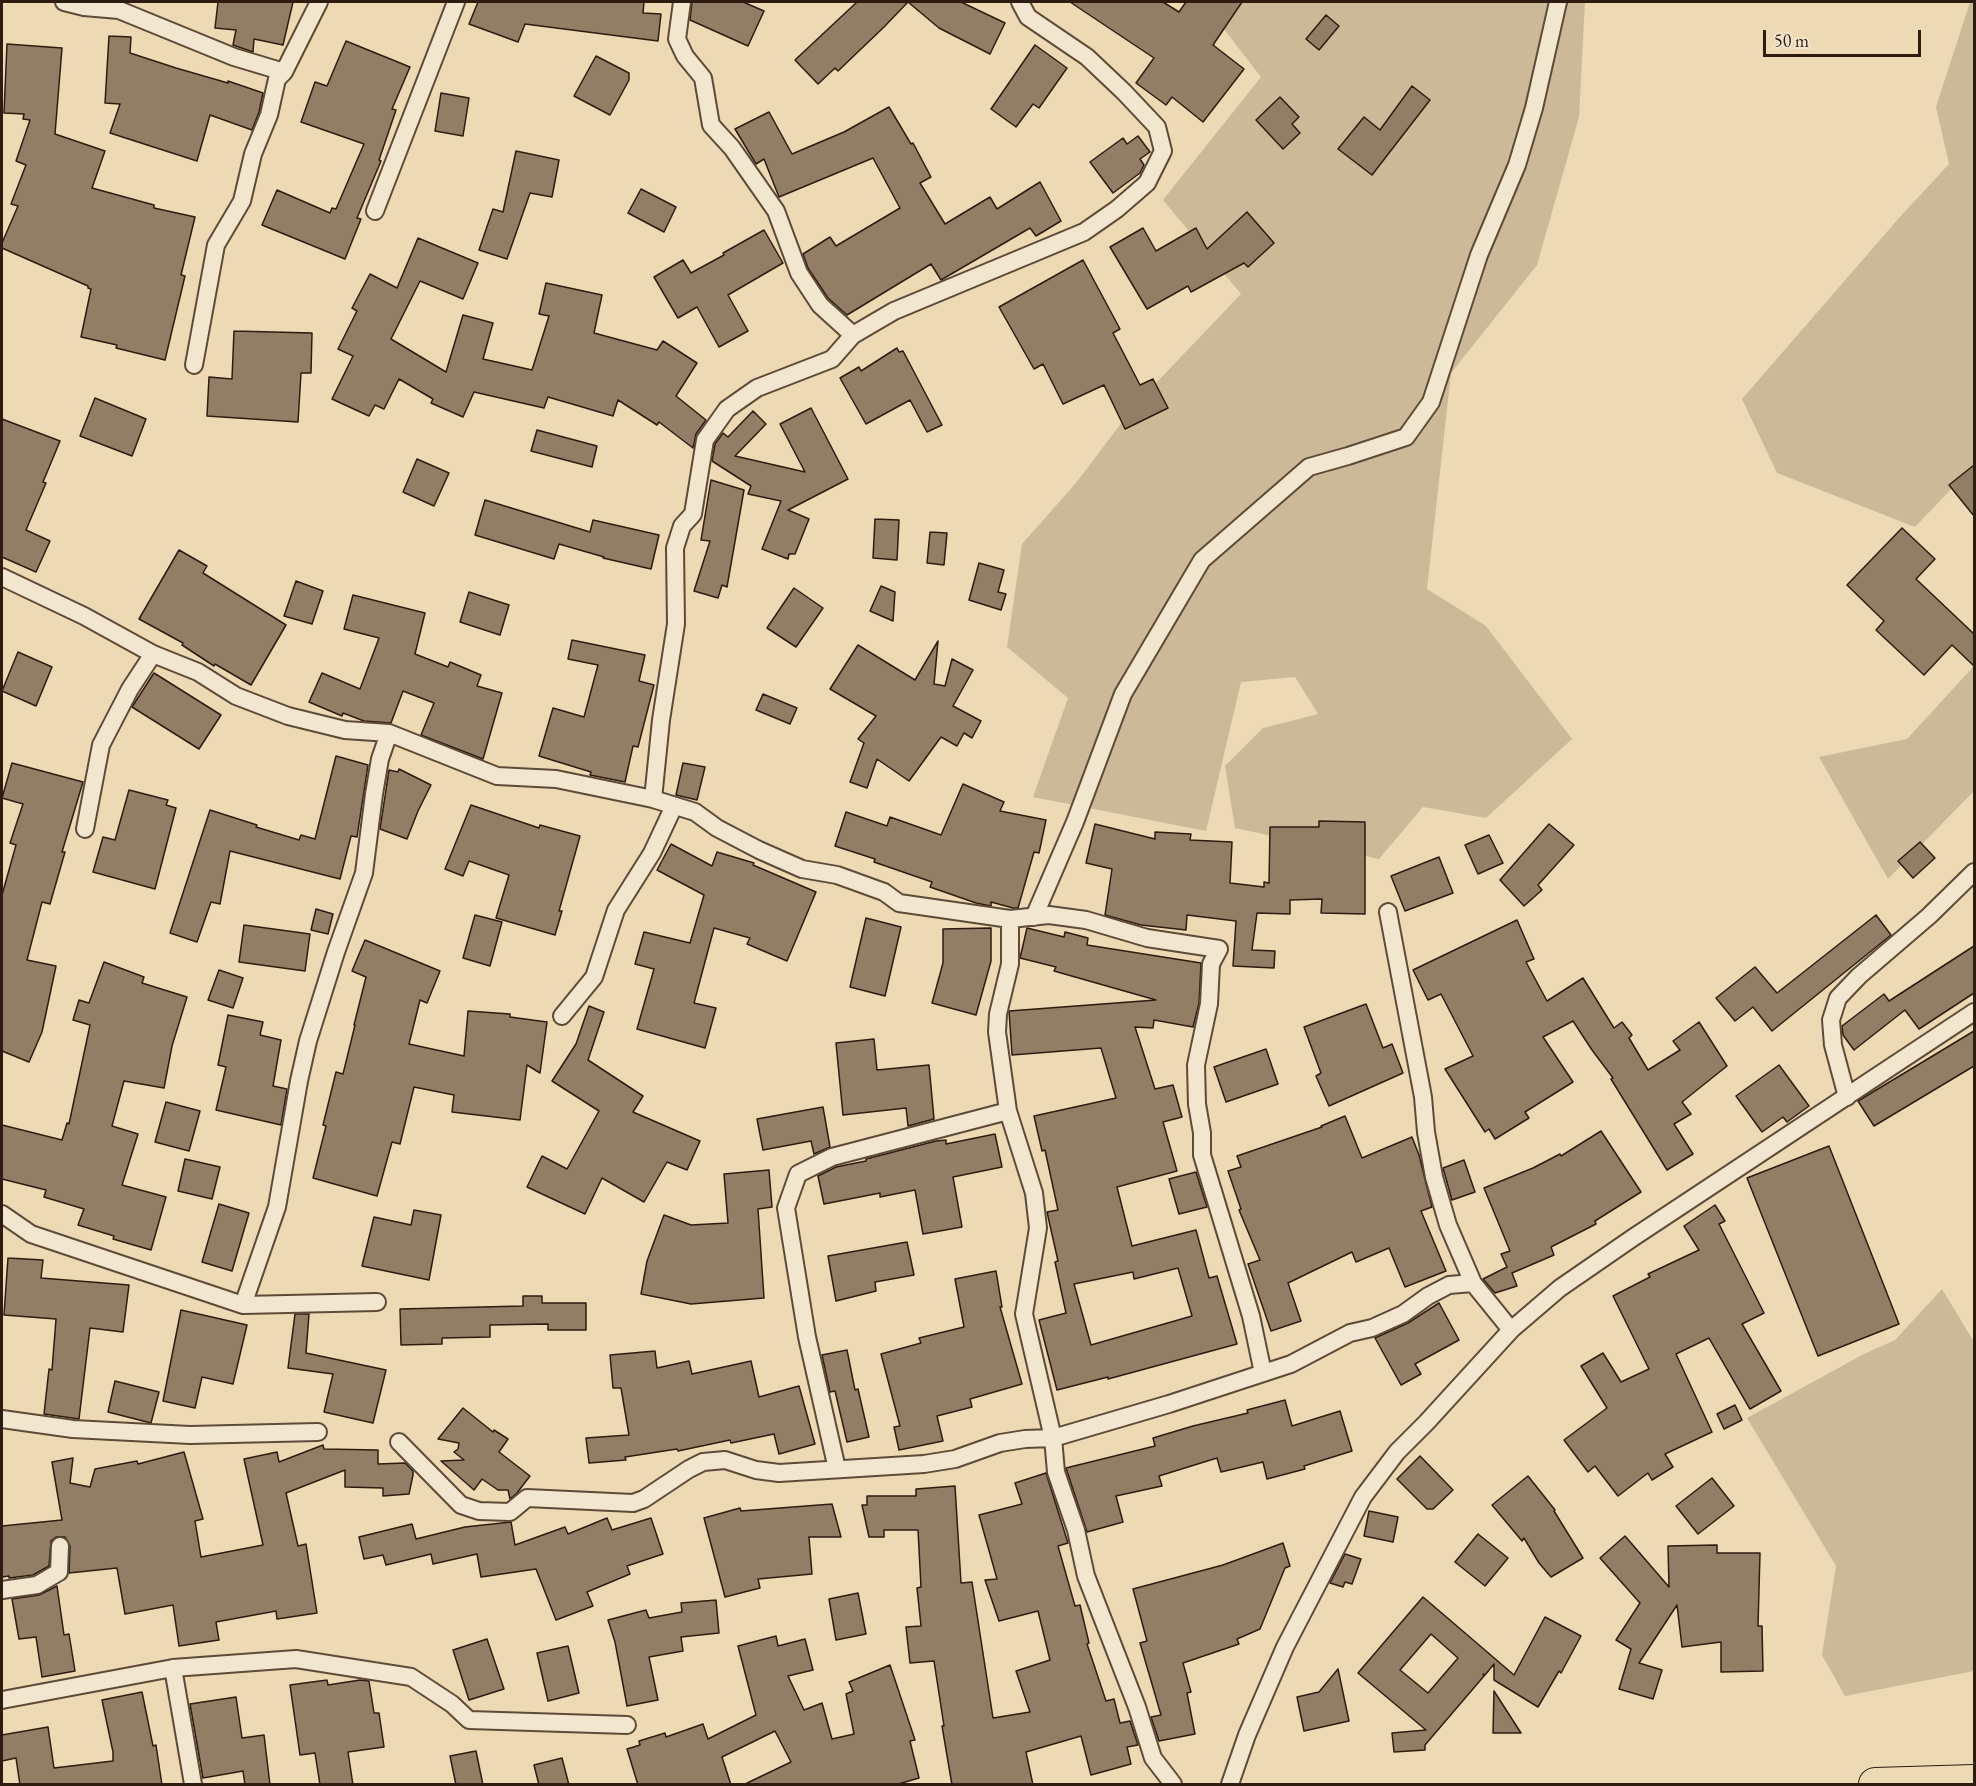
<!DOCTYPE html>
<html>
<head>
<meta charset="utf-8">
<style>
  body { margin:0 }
  #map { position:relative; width:1976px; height:1786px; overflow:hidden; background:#edd9b4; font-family:"EB Garamond",serif }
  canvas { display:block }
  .frame { position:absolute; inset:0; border:3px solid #2d1c0f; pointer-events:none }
  .scale { position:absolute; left:1763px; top:30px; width:158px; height:27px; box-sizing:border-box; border:3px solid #2d1c0f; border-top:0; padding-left:8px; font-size:18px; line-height:21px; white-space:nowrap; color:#2d1c0f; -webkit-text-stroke:4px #f3e6ce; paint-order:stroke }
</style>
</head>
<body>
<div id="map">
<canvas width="1976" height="1786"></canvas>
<div class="frame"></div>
<div class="scale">50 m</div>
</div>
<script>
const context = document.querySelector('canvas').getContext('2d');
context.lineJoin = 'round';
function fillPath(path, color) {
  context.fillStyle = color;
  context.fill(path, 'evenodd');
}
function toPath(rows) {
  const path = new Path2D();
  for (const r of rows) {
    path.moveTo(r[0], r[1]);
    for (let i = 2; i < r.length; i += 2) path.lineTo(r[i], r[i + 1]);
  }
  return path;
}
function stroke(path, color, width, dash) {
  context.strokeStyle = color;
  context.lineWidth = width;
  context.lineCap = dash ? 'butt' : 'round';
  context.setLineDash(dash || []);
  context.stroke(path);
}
fillPath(toPath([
  [1203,2,1585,2,1579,117,1537,265,1451,373,1427,589,1486,626,1572,739,1486,818,1423,807,1379,859,1235,828,1225,766,1263,728,1318,714,1295,677,1241,682,1206,831,1033,797,1068,698,1007,647,1022,544,1076,483,1135,405,1241,294,1163,200,1261,77],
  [1970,2,1974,2,1974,465,1915,527,1777,473,1742,399,1899,218,1949,164,1936,107],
  [1974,666,1974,791,1888,879,1819,757,1907,739],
  [1942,1289,1974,1342,1974,1671,1845,1696,1822,1655,1836,1566,1747,1418,1864,1354,1895,1340]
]), '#ccb998');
const building = toPath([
  [218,2,293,2,283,45,254,39,253,52,233,45,236,30,215,28,218,2],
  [478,2,644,2,643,13,661,14,658,41,525,24,518,42,469,24,478,2],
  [692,2,743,2,764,11,748,46,690,20,692,2],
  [857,2,908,2,884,27,838,71,835,68,818,84,795,60,857,2],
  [908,2,961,2,1005,23,990,54,939,28,908,2],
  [1070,2,1163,2,1179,12,1186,2,1242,2,1213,45,1244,69,1203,122,1172,97,1166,105,1136,83,1154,58,1070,2],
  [1326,15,1339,26,1319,50,1306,39,1326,15],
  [109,36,131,37,130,53,176,68,228,83,228,81,263,93,259,112,252,130,210,115,197,161,110,133,120,104,105,103,109,36],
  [346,41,410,67,392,109,396,110,379,160,381,161,357,218,361,219,345,259,262,225,277,190,330,213,332,208,336,209,364,144,301,122,315,82,327,86,346,41],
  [7,44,62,48,55,134,105,151,92,188,154,205,154,208,195,217,181,275,185,276,165,360,116,348,117,345,81,337,91,289,88,288,88,286,2,248,2,243,18,206,11,204,26,165,16,161,30,120,23,119,24,114,4,113,7,44],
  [1035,45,1067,68,1039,108,1033,104,1016,127,991,109,1035,45],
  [596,56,629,73,629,80,610,115,574,96,596,56],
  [1412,86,1430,100,1372,175,1338,149,1364,117,1380,130,1412,86],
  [441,93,469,98,463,136,435,131,441,93],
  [1280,97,1299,117,1292,124,1300,133,1283,149,1256,120,1280,97],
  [889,107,911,144,913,143,931,177,920,183,945,224,990,197,997,209,1040,182,1061,221,1036,236,1030,228,941,280,931,264,847,315,828,298,808,268,803,254,830,237,836,246,900,208,873,158,779,197,764,159,756,164,735,129,769,112,792,154,844,132,889,107],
  [1138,136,1150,152,1140,159,1144,165,1140,173,1113,193,1090,162,1123,138,1127,144,1138,136],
  [516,151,559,160,552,197,530,193,507,259,479,250,493,209,503,212,516,151],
  [641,189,676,207,664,232,628,213,641,189],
  [1247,212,1274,243,1248,267,1244,263,1191,292,1188,286,1147,309,1110,247,1143,228,1156,251,1196,228,1207,249,1247,212],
  [764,230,783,263,728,295,748,331,719,347,697,307,678,318,654,277,683,260,691,273,724,255,723,253,764,230],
  [418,238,478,263,463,299,420,281,391,339,446,372,463,315,493,323,483,359,532,370,549,316,539,314,546,283,602,295,594,333,657,350,663,341,697,363,676,396,706,420,696,434,693,448,659,422,657,425,618,400,613,416,548,397,544,408,474,392,463,417,431,403,433,399,399,379,384,409,375,405,369,416,332,399,353,356,338,349,357,311,352,308,370,274,397,288,418,238],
  [1083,260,1120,329,1113,333,1140,385,1153,379,1168,408,1125,429,1104,385,1063,404,1043,364,1034,369,999,307,1083,260],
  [234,331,312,333,311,373,301,373,298,422,207,416,209,377,232,379,234,331],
  [897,348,899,352,903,351,942,425,927,432,910,400,866,424,840,378,859,367,861,371,897,348],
  [95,398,146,419,132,456,80,436,95,398],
  [811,408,848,479,788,510,809,519,795,554,789,554,788,559,762,549,781,501,748,494,751,486,712,461,715,444,723,433,728,437,753,411,766,424,735,456,805,472,780,424,811,408],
  [2,419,60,441,43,482,46,483,26,530,50,541,36,572,2,557,2,419],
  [537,430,597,446,592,467,531,451,537,430],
  [417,459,449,473,434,506,403,492,417,459],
  [1974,465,1974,516,1949,485,1974,465],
  [711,480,744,490,727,587,722,585,718,598,694,591,710,541,701,540,711,480],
  [485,500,590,532,593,520,659,535,651,569,603,558,604,557,559,544,554,559,475,535,485,500],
  [875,519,899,520,897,560,873,558,875,519],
  [1902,528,1935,559,1916,579,1974,634,1974,666,1952,645,1924,675,1876,630,1884,621,1847,585,1902,528],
  [930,532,947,533,944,565,927,563,930,532],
  [179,550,207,566,203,573,286,625,251,685,215,664,214,666,182,645,183,643,139,619,179,550],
  [979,563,1004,570,998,592,1006,594,1001,610,969,600,979,563],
  [296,581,323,591,312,624,284,616,296,581],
  [881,586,895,592,893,621,870,611,881,586],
  [794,588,823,608,796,647,767,628,794,588],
  [469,592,509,605,500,635,460,622,469,592],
  [353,595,425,613,415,654,448,667,450,662,481,675,477,686,502,693,483,759,421,735,434,703,403,691,391,723,364,721,343,713,342,716,309,702,322,673,360,689,379,638,344,629,353,595],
  [572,640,645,655,639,681,654,685,638,747,633,746,625,782,590,775,591,772,539,756,553,708,584,717,598,665,568,659,572,640],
  [938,641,934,684,945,686,952,659,973,670,953,706,981,721,972,738,964,733,957,746,941,737,909,781,877,759,867,788,850,782,864,743,858,739,876,716,830,689,858,645,915,680,938,641],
  [18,652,52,667,36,706,2,691,18,652],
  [154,673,221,715,199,749,132,707,154,673],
  [763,694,797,708,790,724,756,710,763,694],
  [336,756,368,765,357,837,351,836,340,879,230,851,220,904,211,902,197,942,170,933,210,810,257,825,256,827,299,840,301,835,315,839,336,756],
  [12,763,83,782,62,852,65,852,50,904,42,902,27,960,56,966,42,1032,29,1062,2,1051,2,895,16,845,10,843,23,804,2,798,12,763],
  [683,763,705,767,697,800,676,795,683,763],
  [399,769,431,785,418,811,407,839,380,829,389,770,398,772,399,769],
  [963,784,1004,802,1000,811,1046,820,1039,853,1034,852,1018,908,1013,908,991,902,991,906,976,903,930,887,932,882,874,862,875,859,835,846,846,812,887,826,890,817,941,835,963,784],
  [129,790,168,800,166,805,176,808,155,889,93,872,103,837,115,840,129,790],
  [471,805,539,828,540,825,580,836,559,911,562,911,555,935,496,918,509,875,469,861,463,876,445,869,471,805],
  [1319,821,1365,822,1365,914,1321,913,1322,899,1290,900,1290,914,1257,913,1252,950,1275,951,1274,968,1233,966,1236,921,1187,915,1186,930,1141,925,1105,915,1112,869,1086,863,1095,824,1155,839,1155,832,1191,834,1190,840,1232,842,1230,883,1264,887,1264,882,1269,883,1270,827,1319,827,1319,821],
  [1549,824,1574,845,1538,885,1542,890,1524,906,1500,880,1549,824],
  [1489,835,1503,863,1478,874,1465,845,1489,835],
  [1920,842,1935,858,1913,878,1898,861,1920,842],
  [671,844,712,866,717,852,754,863,753,865,816,892,787,961,747,944,750,938,714,928,694,1003,716,1008,705,1048,637,1029,654,969,635,964,644,932,690,943,704,895,657,870,671,844],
  [1439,857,1453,893,1405,911,1391,876,1439,857],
  [316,909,333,914,328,934,311,930,316,909],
  [475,915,502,922,490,966,463,958,475,915],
  [1876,915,1891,935,1772,1031,1753,1007,1735,1021,1716,998,1755,967,1777,993,1876,915],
  [866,918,901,927,885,996,850,987,866,918],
  [1517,920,1534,959,1526,962,1547,1001,1583,978,1614,1028,1622,1022,1632,1035,1629,1038,1648,1070,1680,1050,1673,1041,1699,1022,1727,1066,1682,1102,1691,1114,1674,1124,1693,1154,1667,1170,1611,1079,1613,1078,1592,1050,1573,1021,1543,1037,1573,1082,1525,1112,1529,1118,1495,1139,1489,1129,1485,1132,1445,1069,1473,1056,1441,994,1428,1000,1413,970,1517,920],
  [244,925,310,934,305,971,239,962,244,925],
  [991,928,991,961,976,1015,932,1003,943,963,943,929,991,928],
  [1027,928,1064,937,1065,932,1088,938,1087,945,1201,963,1199,1003,1193,1027,1154,1020,1153,1028,1135,1027,1155,1089,1173,1085,1182,1117,1163,1122,1177,1171,1117,1187,1132,1246,1196,1230,1209,1278,1217,1276,1237,1344,1108,1379,1108,1377,1057,1390,1039,1320,1066,1313,1055,1262,1058,1261,1047,1212,1058,1210,1045,1150,1042,1151,1034,1116,1116,1098,1101,1048,1012,1055,1009,1011,1156,1000,1054,971,1056,967,1020,958,1027,928],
  [1178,1268,1192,1316,1091,1345,1074,1284,1133,1272,1134,1279,1178,1268],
  [365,940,440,971,427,1003,420,1000,409,1044,464,1056,468,1011,510,1014,510,1017,547,1022,540,1073,527,1065,520,1120,452,1112,454,1095,414,1087,400,1144,392,1142,377,1196,313,1178,326,1126,323,1125,336,1072,343,1074,355,1025,354,1025,366,977,352,971,365,940],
  [1974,946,1974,993,1919,1029,1905,1010,1854,1050,1843,1035,1842,1026,1884,994,1889,1001,1974,946],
  [104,962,144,977,142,983,187,997,172,1046,164,1088,124,1081,112,1126,138,1134,122,1185,166,1197,151,1250,113,1239,114,1236,78,1225,84,1209,44,1197,46,1190,2,1179,2,1125,62,1140,67,1123,69,1124,90,1025,73,1020,79,1000,89,1003,104,962],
  [219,970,243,978,233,1008,208,1000,219,970],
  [1366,1004,1383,1048,1392,1044,1403,1073,1329,1106,1316,1076,1321,1073,1304,1027,1366,1004],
  [589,1006,604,1012,588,1060,643,1096,633,1112,700,1141,687,1170,667,1162,644,1202,602,1178,585,1214,527,1187,542,1156,567,1169,599,1111,552,1081,576,1044,589,1006],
  [228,1015,263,1022,260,1035,281,1040,273,1086,287,1089,281,1125,216,1110,226,1067,218,1065,228,1015],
  [1974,1031,1974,1066,1874,1126,1858,1101,1974,1031],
  [874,1039,877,1070,929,1065,934,1119,908,1126,906,1108,843,1115,836,1043,874,1039],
  [1266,1049,1278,1084,1226,1102,1214,1067,1266,1049],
  [1779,1065,1809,1106,1787,1122,1783,1117,1762,1132,1736,1096,1779,1065],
  [166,1102,200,1111,189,1151,155,1142,166,1102],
  [823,1107,830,1147,814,1154,811,1141,763,1150,757,1119,823,1107],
  [1345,1116,1362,1158,1412,1137,1419,1155,1432,1207,1421,1211,1446,1271,1405,1287,1389,1248,1356,1262,1352,1252,1288,1283,1301,1321,1271,1331,1248,1264,1260,1260,1239,1210,1241,1209,1228,1171,1241,1167,1237,1156,1322,1127,1321,1126,1345,1116],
  [1601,1131,1641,1192,1595,1221,1596,1224,1551,1247,1554,1255,1512,1273,1517,1286,1495,1293,1483,1279,1507,1267,1501,1254,1510,1251,1484,1188,1533,1168,1560,1154,1561,1156,1601,1131],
  [995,1134,1002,1167,953,1177,962,1227,923,1234,915,1190,880,1197,880,1193,824,1204,818,1176,836,1167,866,1161,866,1159,936,1141,946,1140,946,1144,995,1134],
  [1829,1146,1899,1324,1818,1356,1747,1178,1829,1146],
  [185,1159,220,1167,212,1199,178,1191,185,1159],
  [1464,1160,1475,1192,1452,1200,1443,1168,1464,1160],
  [769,1170,772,1207,758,1209,764,1298,691,1304,641,1294,647,1261,664,1215,691,1225,728,1223,724,1174,769,1170],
  [1196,1172,1207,1207,1179,1214,1169,1179,1196,1172],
  [219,1204,249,1213,232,1271,202,1262,219,1204],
  [1715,1205,1725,1221,1719,1224,1764,1313,1742,1324,1781,1391,1750,1409,1709,1338,1676,1354,1712,1432,1665,1454,1673,1467,1652,1480,1648,1473,1618,1496,1595,1466,1588,1472,1564,1440,1607,1408,1581,1366,1603,1353,1621,1382,1649,1369,1613,1296,1650,1277,1648,1274,1699,1250,1684,1226,1715,1205],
  [414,1210,441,1215,429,1280,362,1266,374,1217,411,1225,414,1210],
  [907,1242,914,1275,875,1282,876,1291,836,1301,828,1256,907,1242],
  [8,1258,43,1260,41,1278,129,1285,123,1332,90,1328,79,1419,44,1414,49,1369,52,1370,56,1319,4,1315,8,1258],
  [996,1271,1002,1307,1000,1307,1022,1384,970,1399,972,1407,937,1416,943,1441,899,1450,894,1427,900,1426,881,1354,921,1343,919,1338,964,1327,955,1279,996,1271],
  [523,1296,542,1296,542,1303,586,1303,586,1330,548,1330,548,1324,490,1325,490,1337,442,1338,442,1344,401,1345,400,1309,523,1306,523,1296],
  [1439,1303,1459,1340,1415,1364,1421,1374,1401,1385,1375,1338,1408,1323,1439,1303],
  [181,1310,247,1325,233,1384,202,1377,195,1408,163,1401,181,1310],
  [295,1314,309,1314,306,1353,386,1370,373,1423,324,1412,333,1374,288,1368,295,1314],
  [847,1350,855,1390,858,1389,869,1437,847,1442,835,1391,830,1392,822,1355,847,1350],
  [655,1351,657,1368,689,1361,692,1374,751,1361,759,1397,799,1386,815,1444,779,1454,774,1434,731,1443,730,1440,678,1451,677,1449,625,1457,626,1460,589,1463,586,1438,629,1435,621,1388,613,1388,610,1355,655,1351],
  [115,1381,159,1392,151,1423,108,1412,115,1381],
  [1285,1400,1292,1426,1340,1411,1352,1451,1304,1466,1305,1469,1267,1479,1263,1462,1221,1472,1217,1458,1159,1476,1162,1486,1116,1496,1123,1522,1087,1532,1066,1468,1155,1446,1153,1438,1193,1426,1248,1413,1247,1410,1285,1400],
  [1735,1405,1742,1420,1724,1429,1717,1414,1735,1405],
  [463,1408,493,1432,494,1430,508,1439,499,1452,530,1476,517,1493,510,1499,508,1490,498,1490,482,1479,474,1490,441,1461,464,1460,454,1452,458,1449,459,1443,438,1439,463,1408],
  [323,1445,324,1449,378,1450,378,1464,405,1463,413,1471,413,1475,409,1494,383,1496,383,1488,345,1487,345,1470,286,1493,298,1546,306,1544,317,1613,277,1619,276,1611,216,1622,219,1640,179,1646,173,1605,125,1614,117,1568,69,1573,70,1546,65,1537,56,1537,51,1541,49,1566,33,1575,9,1578,9,1576,2,1577,2,1526,62,1520,52,1462,73,1458,70,1483,90,1487,95,1469,137,1461,138,1464,184,1452,203,1519,195,1521,201,1557,263,1545,244,1459,277,1452,279,1462,323,1445],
  [1420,1456,1453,1490,1433,1509,1427,1509,1397,1479,1420,1456],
  [1046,1473,1068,1543,1058,1546,1075,1606,1080,1605,1089,1643,1087,1644,1106,1701,1114,1699,1120,1723,1130,1721,1138,1745,1127,1747,1131,1764,1091,1775,1081,1736,1026,1752,1033,1785,952,1785,942,1726,944,1726,934,1661,910,1663,906,1627,921,1626,917,1588,921,1587,918,1530,884,1530,884,1537,869,1537,862,1505,867,1505,867,1496,916,1496,916,1489,955,1486,961,1583,972,1582,993,1718,1030,1712,1016,1671,1050,1660,1038,1611,999,1621,985,1580,997,1579,979,1515,1022,1504,1015,1483,1046,1473],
  [1528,1476,1555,1510,1554,1511,1583,1558,1551,1577,1539,1563,1524,1538,1522,1541,1492,1505,1528,1476],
  [1712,1478,1734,1506,1698,1534,1676,1506,1712,1478],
  [832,1504,841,1537,809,1537,812,1574,758,1579,760,1588,725,1597,704,1518,740,1508,741,1511,832,1504],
  [1369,1511,1398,1517,1393,1542,1364,1536,1369,1511],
  [607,1518,612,1530,651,1518,663,1554,627,1566,630,1574,587,1592,593,1606,556,1620,536,1569,481,1577,477,1554,433,1564,431,1554,386,1565,383,1555,364,1559,359,1537,412,1524,416,1539,465,1527,511,1522,515,1545,565,1527,568,1534,607,1518],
  [1478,1534,1508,1558,1485,1586,1455,1562,1478,1534],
  [1625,1536,1669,1587,1668,1546,1717,1545,1717,1553,1760,1553,1758,1626,1762,1626,1763,1671,1721,1672,1721,1642,1682,1647,1677,1605,1639,1663,1662,1670,1653,1699,1619,1689,1631,1649,1616,1640,1640,1603,1600,1558,1625,1536],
  [1283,1543,1290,1566,1285,1568,1260,1629,1237,1639,1239,1644,1183,1663,1191,1692,1187,1693,1195,1734,1159,1741,1151,1717,1161,1715,1140,1643,1147,1641,1133,1589,1223,1565,1283,1543],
  [1345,1554,1361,1559,1352,1584,1345,1582,1343,1587,1330,1583,1345,1554],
  [57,1586,64,1635,69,1634,75,1671,42,1677,36,1637,19,1639,12,1599,39,1595,57,1586],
  [858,1593,866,1634,836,1640,829,1599,858,1593],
  [1423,1597,1514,1675,1545,1617,1581,1636,1561,1673,1559,1671,1538,1707,1494,1680,1494,1664,1485,1675,1483,1674,1484,1676,1425,1745,1425,1750,1394,1752,1392,1733,1426,1730,1358,1673,1423,1597],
  [1431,1634,1458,1658,1428,1693,1400,1670,1431,1634],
  [716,1600,719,1633,681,1637,683,1651,649,1657,658,1700,627,1706,615,1642,608,1620,646,1610,649,1618,682,1612,681,1603,716,1600],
  [776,1636,778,1646,805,1639,813,1670,788,1676,804,1710,822,1703,832,1739,854,1734,846,1694,853,1691,849,1682,890,1665,915,1740,910,1741,919,1778,895,1785,743,1785,791,1762,775,1731,722,1757,731,1785,638,1785,627,1749,640,1745,639,1741,665,1733,666,1737,703,1724,708,1739,756,1715,738,1646,776,1636],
  [487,1639,504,1689,469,1700,453,1650,487,1639],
  [568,1646,579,1693,548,1701,537,1653,568,1646],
  [1338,1669,1349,1721,1304,1731,1297,1697,1319,1692,1338,1669],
  [327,1680,328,1685,360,1680,369,1681,374,1713,379,1713,384,1747,348,1752,353,1785,320,1785,315,1753,300,1755,290,1685,327,1680],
  [1494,1691,1521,1733,1493,1733,1494,1691],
  [142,1692,153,1746,156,1745,162,1785,20,1785,16,1758,2,1761,2,1735,48,1727,54,1768,113,1761,113,1752,102,1700,142,1692],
  [236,1697,242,1738,264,1735,270,1785,245,1785,243,1771,203,1778,190,1704,236,1697],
  [476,1751,483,1785,456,1785,450,1756,476,1751],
  [562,1758,569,1785,539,1785,534,1765,562,1758]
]);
fillPath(building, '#917e65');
stroke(building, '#2d1c0f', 1.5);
const street = toPath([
  [64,2,84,7,119,10,234,57,284,72],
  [682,2,677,39,685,56,703,78,711,125,732,148,776,211,799,273,820,305,853,335],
  [375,211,456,2],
  [194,365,216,245,242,201,253,154,269,115,277,79,284,72,319,2],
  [2,577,84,616,153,654,198,672,236,696,288,716,345,730,389,733,497,776,556,779,653,799,695,812,717,828,759,850,802,869,837,875,884,892,899,903,1010,919,1049,915,1086,920,1147,938,1219,949,1211,964,1209,1004,1196,1065,1197,1104,1202,1133,1202,1155,1251,1316,1263,1373],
  [653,799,661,720,676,624,675,548,682,526,693,514,705,440,727,409,757,388,832,359,853,335,894,311,1084,232,1117,209,1147,183,1163,151,1157,127,1124,92,1087,57,1028,17,1020,2],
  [85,829,101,745,130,689,153,654],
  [1388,912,1423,1097,1426,1132,1434,1177,1448,1225,1473,1283,1511,1330],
  [1034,917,1075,822,1123,694,1202,560,1309,467,1348,456,1406,437,1431,402,1479,255,1517,165,1534,108,1558,2],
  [1010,919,1010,964,998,1014,997,1032,1008,1111,1034,1193,1038,1228,1024,1314,1053,1438,1056,1472,1076,1530,1086,1576,1137,1707,1153,1758,1173,1784],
  [562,1016,594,977,616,910,652,853,674,806],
  [1847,1097,1833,1045,1831,1020,1838,998,1859,976,1929,916,1974,872],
  [2,1214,31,1234,243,1305,377,1302],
  [243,1305,277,1207,299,1081,308,1041,336,952,364,873,374,794,380,759,389,733],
  [2,1419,73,1429,190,1435,318,1432],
  [399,1442,461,1505,479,1511,510,1512,527,1498,633,1503,644,1499,689,1469,703,1462,725,1460,756,1470,779,1473,924,1464,955,1459,1000,1443,1025,1439,1053,1438,1169,1404,1291,1364,1350,1333,1372,1328,1403,1314,1428,1296,1449,1285,1473,1283],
  [837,1469,807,1337,786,1208,798,1174,832,1157,1008,1111],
  [2,1590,37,1585,59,1572,60,1546],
  [173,1668,193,1784],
  [2,1700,173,1668,296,1659,411,1677,452,1704,469,1720,627,1725],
  [1230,1784,1247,1735,1285,1647,1363,1497,1397,1452,1426,1423,1511,1330,1560,1288,1634,1237,1974,1012]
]);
const highway = toPath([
  [1875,1784,1974,1781]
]);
stroke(street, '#5d4b38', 20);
stroke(highway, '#2d1c0f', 34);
stroke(street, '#f3e6ce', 16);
stroke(highway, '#edd9b4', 32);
</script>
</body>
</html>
